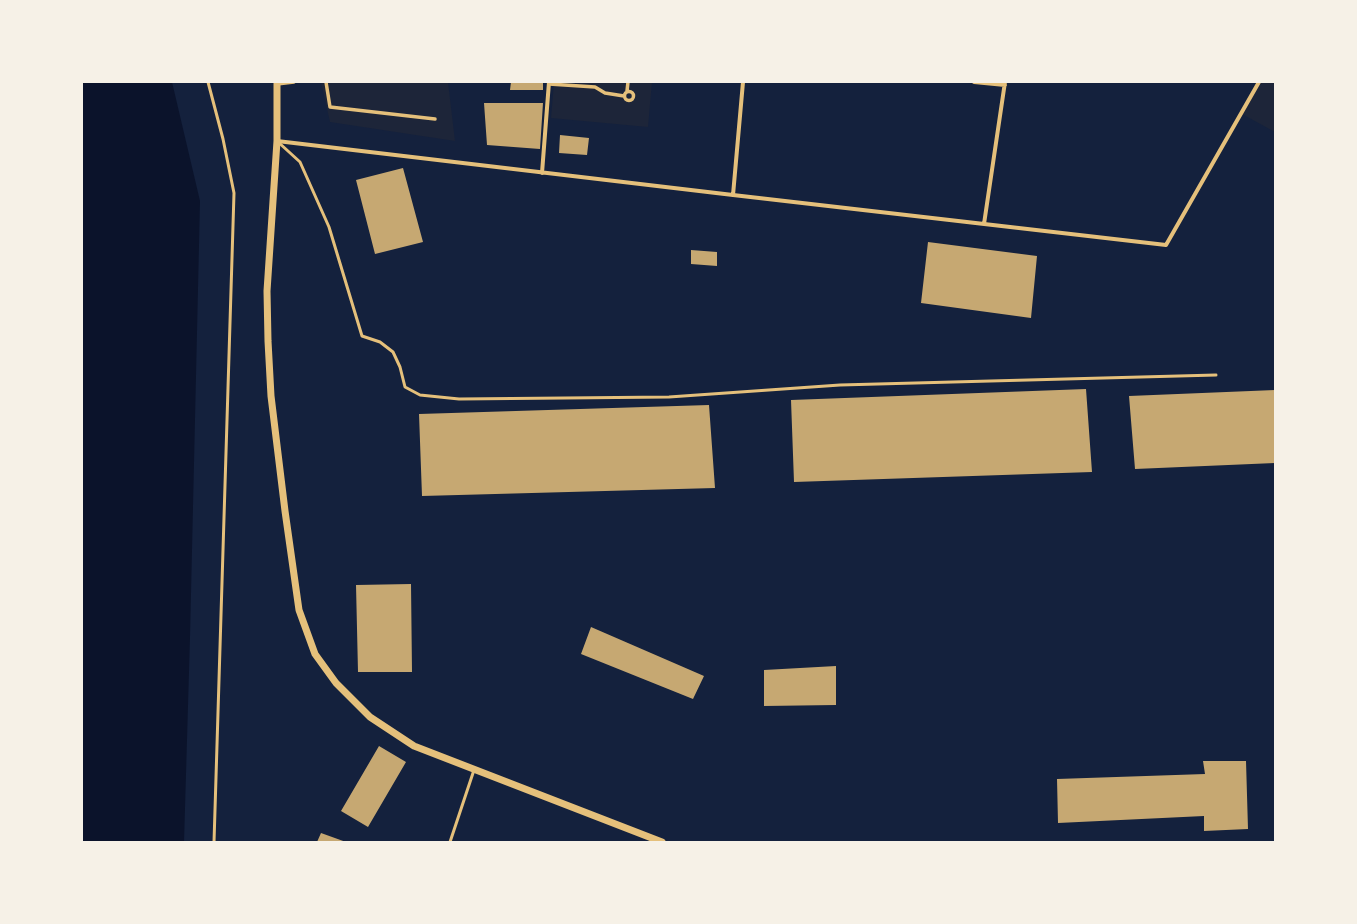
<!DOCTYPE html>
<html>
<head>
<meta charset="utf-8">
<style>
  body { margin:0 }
  #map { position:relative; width:1357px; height:924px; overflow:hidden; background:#14213d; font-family:"Nunito Sans",sans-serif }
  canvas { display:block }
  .frame { position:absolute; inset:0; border:83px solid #f6f1e7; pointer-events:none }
</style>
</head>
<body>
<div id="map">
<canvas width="1357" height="924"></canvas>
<div class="frame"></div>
</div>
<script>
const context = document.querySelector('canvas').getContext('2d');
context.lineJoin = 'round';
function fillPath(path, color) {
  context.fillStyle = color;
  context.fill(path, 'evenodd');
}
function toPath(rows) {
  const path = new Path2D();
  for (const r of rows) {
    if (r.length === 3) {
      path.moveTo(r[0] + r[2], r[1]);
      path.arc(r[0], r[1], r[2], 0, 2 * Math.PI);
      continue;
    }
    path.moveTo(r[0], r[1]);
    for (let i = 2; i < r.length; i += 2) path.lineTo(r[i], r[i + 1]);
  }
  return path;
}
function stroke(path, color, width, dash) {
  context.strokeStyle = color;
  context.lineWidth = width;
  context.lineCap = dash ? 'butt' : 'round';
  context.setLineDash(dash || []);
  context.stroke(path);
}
fillPath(toPath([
  [321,82,448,82,455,141,330,122],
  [554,82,652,82,648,127,551,118],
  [1259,82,1275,82,1275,132,1242,114]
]), '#1d2539');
fillPath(toPath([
  [82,82,172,82,200,201,190,637,184,842,82,842]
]), '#0b132b');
fillPath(toPath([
  [511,82,543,82,543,90,510,90],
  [484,103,543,103,540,149,487,145],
  [560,135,589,138,587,155,559,153],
  [403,168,423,242,375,254,356,180],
  [928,242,1037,256,1031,318,921,303],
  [691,250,717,252,717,266,691,264],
  [1086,389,1092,472,794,482,791,400],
  [1275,390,1275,463,1135,469,1129,396],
  [709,405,715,488,422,496,419,414],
  [411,584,412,672,358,672,356,585],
  [591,627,704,676,693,699,581,654],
  [836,666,836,705,764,706,764,670],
  [379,746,406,762,368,827,341,811],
  [1203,761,1246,761,1248,829,1204,831,1204,816,1058,823,1057,779,1205,774],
  [321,833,346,842,317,842]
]), '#c6a872');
stroke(toPath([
  [208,82,223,139,234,193,214,842],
  [277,141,300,162,329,227,362,336,380,342,393,352,400,367,405,387,420,395,459,399,669,397,840,385,1216,375],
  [450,842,474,770]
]), '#e5c07b', 3);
stroke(toPath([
  [326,82,330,107,435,119],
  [277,84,294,82],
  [549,84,595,87,605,93,624,96],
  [627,91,628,82],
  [629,96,4.5]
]), '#e5c07b', 3.5);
stroke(toPath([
  [974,82,1005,85],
  [277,141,733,195,1166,245,1259,82],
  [542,173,549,82],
  [733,195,743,82],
  [984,224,1005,82]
]), '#e5c07b', 4);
stroke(toPath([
  [277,82,277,141,267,291,268,341,271,396,285,511,299,610,315,654,336,683,370,717,414,746,662,842]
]), '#e5c07b', 7);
</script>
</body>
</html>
